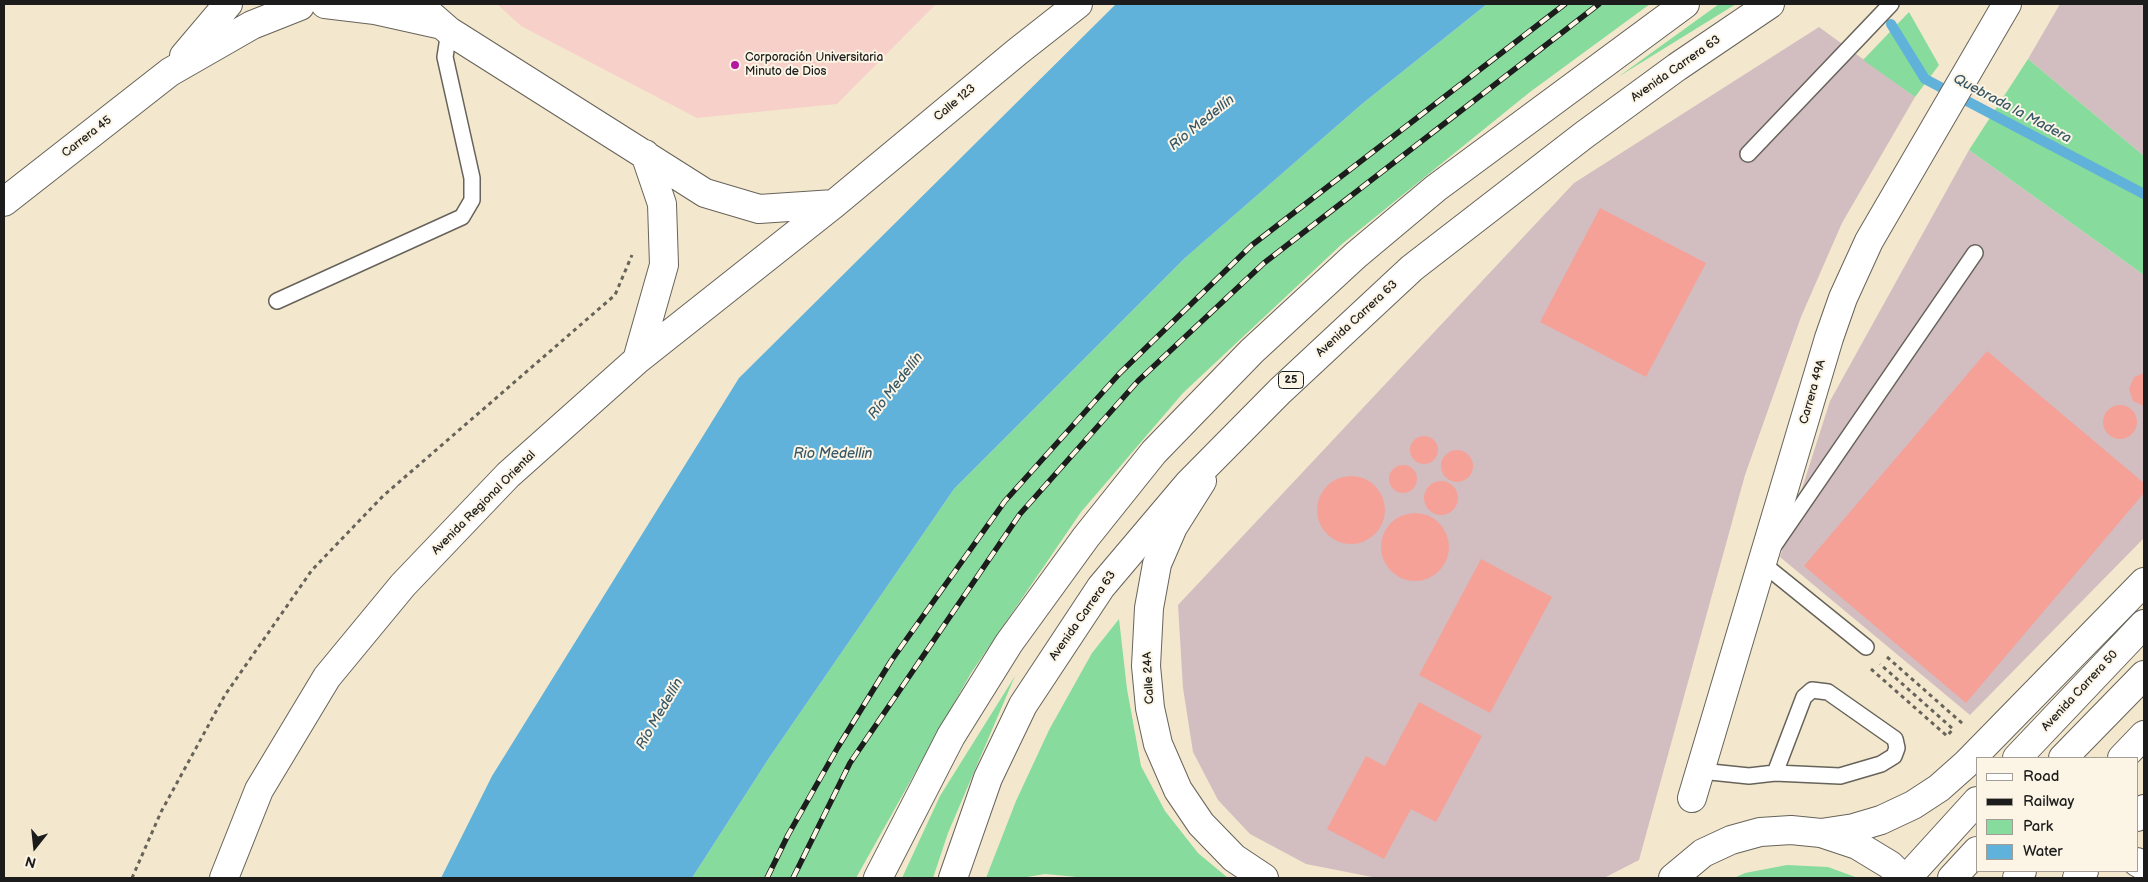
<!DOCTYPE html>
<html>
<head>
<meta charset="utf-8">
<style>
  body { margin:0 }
  #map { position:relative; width:2148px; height:882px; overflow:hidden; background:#f3e8cd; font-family:"Balsamiq Sans",sans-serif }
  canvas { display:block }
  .frame { position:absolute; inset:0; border:5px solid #1c1c1c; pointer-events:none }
  .legend { position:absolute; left:1976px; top:757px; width:162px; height:115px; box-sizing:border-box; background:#fcf5e5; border:1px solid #a29e95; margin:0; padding:6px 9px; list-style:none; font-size:15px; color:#1c1c1c }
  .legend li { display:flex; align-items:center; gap:10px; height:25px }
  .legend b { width:25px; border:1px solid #a29e95 }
  .north { position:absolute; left:10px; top:822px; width:50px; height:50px; -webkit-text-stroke:4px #fcf5e5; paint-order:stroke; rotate:196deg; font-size:14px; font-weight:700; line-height:20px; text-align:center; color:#1c1c1c }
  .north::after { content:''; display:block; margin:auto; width:18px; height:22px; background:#1c1c1c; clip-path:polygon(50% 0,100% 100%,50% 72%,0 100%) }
</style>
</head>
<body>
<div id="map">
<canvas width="2148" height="882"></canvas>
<div class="frame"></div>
<ul class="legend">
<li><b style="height:6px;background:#fff"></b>Road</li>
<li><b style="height:6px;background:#1c1c1c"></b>Railway</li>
<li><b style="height:14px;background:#87db9d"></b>Park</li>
<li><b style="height:14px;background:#60b2db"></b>Water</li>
</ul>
<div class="north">N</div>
</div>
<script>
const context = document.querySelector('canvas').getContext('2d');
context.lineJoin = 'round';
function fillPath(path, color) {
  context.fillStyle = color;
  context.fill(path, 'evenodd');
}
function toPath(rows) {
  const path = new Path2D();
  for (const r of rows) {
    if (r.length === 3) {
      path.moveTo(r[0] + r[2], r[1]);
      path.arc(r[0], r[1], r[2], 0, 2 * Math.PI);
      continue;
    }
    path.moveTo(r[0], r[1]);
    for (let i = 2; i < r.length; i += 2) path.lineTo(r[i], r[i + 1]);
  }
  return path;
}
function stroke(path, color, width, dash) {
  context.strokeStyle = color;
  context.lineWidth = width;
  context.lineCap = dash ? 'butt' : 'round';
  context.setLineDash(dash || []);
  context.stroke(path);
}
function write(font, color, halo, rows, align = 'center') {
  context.font = font + ' "Balsamiq Sans",sans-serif';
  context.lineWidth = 4;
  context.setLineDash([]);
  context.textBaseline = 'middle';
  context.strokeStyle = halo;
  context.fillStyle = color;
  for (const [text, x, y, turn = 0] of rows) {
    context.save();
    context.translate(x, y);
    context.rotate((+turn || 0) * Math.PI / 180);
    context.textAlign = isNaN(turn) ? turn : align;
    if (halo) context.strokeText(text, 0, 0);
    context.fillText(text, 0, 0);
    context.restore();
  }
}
fillPath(toPath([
  [497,4,936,4,837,104,697,118,521,26]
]), '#f7d0c9');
fillPath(toPath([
  [2060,4,2144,4,2144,156,2028,59],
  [1819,27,1915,97,1842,223,1801,317,1745,475,1639,860,1604,878,1377,878,1306,864,1250,834,1218,800,1193,752,1183,688,1178,605,1574,183],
  [1969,150,2144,275,2144,538,1970,715,1780,557,1830,401]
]), '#d2bec1');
fillPath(toPath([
  [1487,4,1650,4,1530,92,1342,244,1183,393,1081,512,971,673,856,878,692,878,769,758,954,489,1185,258,1362,104],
  [1719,4,1736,4,1618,77],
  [1909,12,1939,65,1915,97,1863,60],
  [2028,59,2144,156,2144,275,1969,150],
  [1119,619,1127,689,1141,766,1165,811,1198,853,1228,878,1088,878,1045,874,1021,878,986,878,1016,801,1049,730,1092,653],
  [1015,676,948,833,933,878,902,878,940,796],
  [1787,865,1828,867,1858,878,1734,878,1745,873]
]), '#87db9d');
fillPath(toPath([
  [1116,4,1487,4,1362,104,1185,258,954,489,769,758,692,878,441,878,492,776,739,378]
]), '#60b2db');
stroke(toPath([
  [1891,24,1925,79,2144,194]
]), '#60b2db', 10);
fillPath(toPath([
  [1600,208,1706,263,1646,377,1540,322],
  [1987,351,2144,483,2144,493,1966,703,1804,566],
  [2144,373,2144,406,2133,401,2129,389,2134,377],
  [2120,422,17],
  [1424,450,14],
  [1457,466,16],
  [1403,479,14],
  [1351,510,34],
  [1441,498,17],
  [1415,547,34],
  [1481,559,1552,597,1490,713,1419,675],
  [1419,702,1482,736,1436,822,1411,809,1384,859,1327,829,1366,756,1385,766]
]), '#f5a198');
const lane = toPath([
  [1748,154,1891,4],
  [277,301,462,217,472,200,472,178,445,57,449,31],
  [1866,647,1762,563,1975,253],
  [1701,771,1749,776,1775,773,1840,776,1881,764,1894,756,1897,748,1895,739,1828,692,1812,690,1804,697,1775,773]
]);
const street = toPath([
  [1692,798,1829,338,1843,298,1869,241,2007,4],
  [2137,817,2144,809],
  [2137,862,2144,866],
  [2077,878,2084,871]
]);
const secondary = toPath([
  [325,4,375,10,438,24],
  [418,4,449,31,705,193,759,209,834,204],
  [184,56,228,4],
  [4,202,170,72,252,25,300,6],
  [637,360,664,265,662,204,645,154],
  [1202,481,1173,527,1157,564,1149,608,1146,666,1150,708,1158,744,1178,790,1201,824,1234,858,1264,878],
  [224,878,259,790,327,677,403,585,508,475,637,360,834,204,1017,52,1078,4],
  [1673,878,1703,853,1731,840,1760,832,1791,830,1821,833,1857,845,1890,865,1903,878]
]);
const primary = toPath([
  [2017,758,2144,624],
  [2063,758,2144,675],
  [2122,758,2144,735],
  [1821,833,1854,828,1881,820,1913,805,1939,788,1966,764,2144,582],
  [1907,878,1977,801],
  [1952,878,1977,851],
  [2017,878,2022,871]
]);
const highway = toPath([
  [878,878,951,736,1009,643,1086,537,1154,452,1252,351,1356,255,1436,188,1685,4],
  [953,878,988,778,1023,705,1101,587,1189,483,1280,391,1412,268,1584,135,1677,67,1770,4]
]);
stroke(lane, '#67635a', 18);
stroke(street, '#67635a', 30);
stroke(secondary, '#67635a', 30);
stroke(primary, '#67635a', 30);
stroke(highway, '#67635a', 30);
stroke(toPath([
  [1887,657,1963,724],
  [1871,669,1947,736,1953,729,1880,664],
  [132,878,161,812,225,695,312,570,383,496,615,295,632,255]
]), '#67635a', 3, [4, 4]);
stroke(lane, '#fff', 15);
stroke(street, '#fff', 28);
stroke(secondary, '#fff', 28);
stroke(primary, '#fff', 28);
stroke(highway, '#fff', 28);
const rail = toPath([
  [767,878,788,835,838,747,891,661,1005,501,1120,373,1252,245,1565,4],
  [793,878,850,763,1020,514,1138,381,1264,263,1599,4]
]);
stroke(rail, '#1c1c1c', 5.5);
stroke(rail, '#fcf5e5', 4, [11]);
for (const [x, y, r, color] of [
  [735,65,5,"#b5179e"]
]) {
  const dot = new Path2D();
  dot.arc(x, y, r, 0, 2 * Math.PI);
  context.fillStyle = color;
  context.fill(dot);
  stroke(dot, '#fcf5e5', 2);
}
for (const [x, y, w] of [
  [1291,380,25]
]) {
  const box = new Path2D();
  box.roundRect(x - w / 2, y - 8.5, w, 17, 4);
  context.fillStyle = '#fcf5e5';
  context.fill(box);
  stroke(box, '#1c1c1c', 1);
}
write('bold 11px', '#1c1c1c', null, [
  ["25",1291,380]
]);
write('12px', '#1c1c1c', '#fcf5e5', [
  ["Corporación Universitaria",745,58],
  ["Minuto de Dios",745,72]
], 'left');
write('12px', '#1c1c1c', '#fcf5e5', [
  ["Avenida Carrera 63",1676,69,-35],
  ["Calle 123",955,103,-40],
  ["Carrera 45",87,137,-38],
  ["Avenida Carrera 63",1357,319,-43],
  ["Carrera 49A",1813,392,-74],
  ["Avenida Regional Oriental",484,503,-45],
  ["Avenida Carrera 63",1083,616,-55],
  ["Calle 24A",1149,678,-93],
  ["Avenida Carrera 50",2080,691,-47]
]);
write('italic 14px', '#375868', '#fcf5e5', [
  ["Quebrada la Madera",2012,109,28],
  ["Río Medellín",1202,123,-39],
  ["Río Medellín",896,386,-52],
  ["Rio Medellin",833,454],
  ["Río Medellín",660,714,-60]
]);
</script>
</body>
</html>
